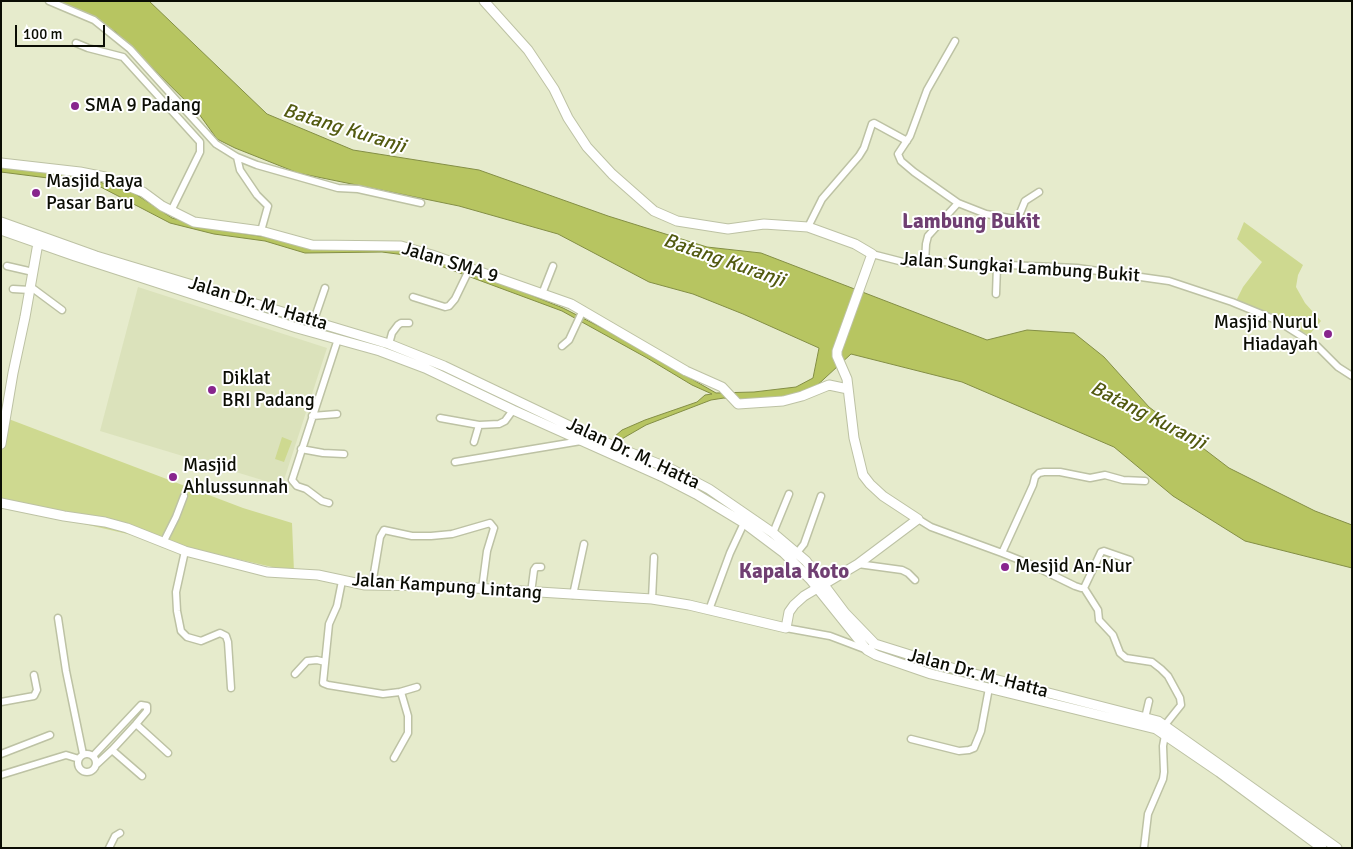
<!DOCTYPE html>
<html>
<head>
<meta charset="utf-8">
<style>
  body { margin:0 }
  #map { position:relative; width:1353px; height:849px; overflow:hidden; background:#e6ebcc; font-family:Signika,sans-serif }
  canvas { display:block }
  .frame { position:absolute; inset:0; border:2px solid #0b0d04; pointer-events:none }
  .scale { position:absolute; left:15px; top:25px; width:90px; height:22px; box-sizing:border-box; border:2px solid #0b0d04; border-top:0; padding-left:6px; font-size:15px; line-height:18px; white-space:nowrap; color:#0b0d04; -webkit-text-stroke:4px #fff; paint-order:stroke }
</style>
</head>
<body>
<div id="map">
<canvas width="1353" height="849"></canvas>
<div class="frame"></div>
<div class="scale">100 m</div>
</div>
<script>
const context = document.querySelector('canvas').getContext('2d');
context.lineJoin = 'round';
function fillPath(path, color) {
  context.fillStyle = color;
  context.fill(path, 'evenodd');
}
function toPath(rows) {
  const path = new Path2D();
  for (const r of rows) {
    if (r.length === 3) {
      path.moveTo(r[0] + r[2], r[1]);
      path.arc(r[0], r[1], r[2], 0, 2 * Math.PI);
      continue;
    }
    path.moveTo(r[0], r[1]);
    for (let i = 2; i < r.length; i += 2) path.lineTo(r[i], r[i + 1]);
  }
  return path;
}
function stroke(path, color, width, dash) {
  context.strokeStyle = color;
  context.lineWidth = width;
  context.lineCap = dash ? 'butt' : 'round';
  context.setLineDash(dash || []);
  context.stroke(path);
}
function write(font, color, halo, rows, align = 'center') {
  context.font = font + ' Signika,sans-serif';
  context.lineWidth = 4;
  context.setLineDash([]);
  context.textBaseline = 'middle';
  context.strokeStyle = halo;
  context.fillStyle = color;
  for (const [text, x, y, turn = 0] of rows) {
    context.save();
    context.translate(x, y);
    context.rotate((+turn || 0) * Math.PI / 180);
    context.textAlign = isNaN(turn) ? turn : align;
    if (halo) context.strokeText(text, 0, 0);
    context.fillText(text, 0, 0);
    context.restore();
  }
}
fillPath(toPath([
  [138,287,327,348,282,486,100,431]
]), '#dbe2bb');
fillPath(toPath([
  [1244,222,1303,265,1298,275,1296,287,1305,303,1321,321,1309,335,1235,303,1243,287,1262,262,1237,239],
  [6,418,243,508,292,523,294,572,1,505,1,438],
  [282,437,292,441,284,462,275,459]
]), '#ced990');
const water = toPath([
  [58,1,149,1,267,114,353,150,479,170,608,216,707,247,761,253,987,340,1027,330,1074,333,1104,357,1149,407,1229,468,1315,511,1352,525,1352,568,1245,541,1173,496,1114,447,962,382,851,354,812,390,789,397,736,400,724,398,711,400,646,425,620,440,613,438,622,430,645,420,697,402,705,395,712,394,692,385,647,358,562,311,438,265,405,255,382,252,305,253,265,241,214,234,170,223,95,184,1,172,1,167,84,177,134,193,172,218,213,229,266,237,304,247,362,247,412,251,496,281,563,308,608,331,716,393,754,392,796,387,813,378,819,348,743,314,693,294,649,282,558,234,459,206,298,173,235,148,217,139,199,114,116,32,58,1]
]);
fillPath(water, '#b7c561');
stroke(water, '#838e45', 1);
const street = toPath([
  [49,1,94,20,130,49,216,144,237,157,257,165,338,188,358,189,421,203],
  [955,41,927,90,910,136,898,154,901,161,914,172,958,203],
  [76,43,88,48,123,57,200,142,200,152,171,211],
  [237,157,240,170,257,195,268,206,261,231],
  [808,227,822,199,859,156,864,148,872,124,874,123,907,141],
  [872,254,907,263,938,262,1077,268,1169,281,1232,302,1276,320,1317,346,1338,367,1352,376],
  [925,263,926,244,928,236,958,203,986,214,1015,219,1018,218,1025,201,1039,192],
  [7,266,33,272],
  [31,287,62,310],
  [13,289,30,290],
  [542,294,553,266],
  [996,294,997,266],
  [413,297,445,307,449,306,455,299,470,268],
  [314,320,325,288],
  [389,344,392,333,398,325,401,323,409,323],
  [562,346,569,340,583,310],
  [312,416,337,414],
  [440,418,479,425,499,424,505,421,513,410],
  [474,442,479,425],
  [301,449,323,453,344,454],
  [455,462,581,441],
  [329,503,322,501,306,489,297,486,292,480,338,339],
  [918,519,931,527,1002,553,1032,565,1075,586,1081,588,1084,588,1098,610,1099,620,1113,635,1120,653,1126,658,1152,662,1161,669,1168,676,1180,698,1181,705,1165,725],
  [773,533,789,494],
  [163,543,176,517,184,496],
  [185,551,176,592,177,611,181,631,187,637,201,641,220,633,226,636,228,642,231,688],
  [1002,553,1033,485,1035,477,1039,473,1044,472,1060,472,1090,478,1105,475,1123,480,1145,481],
  [796,554,804,544,821,496],
  [858,564,902,570,908,573,915,580],
  [342,581,337,606,329,624,323,683,328,685,383,694,400,692,417,687],
  [372,585,380,537,384,530,412,536,431,536,452,534,490,523,494,528,487,551,482,589],
  [1084,588,1101,552,1104,551,1130,560],
  [531,593,534,570,536,567,541,567],
  [573,595,584,544],
  [652,599,654,557],
  [709,610,730,553,744,523],
  [58,618,66,671,83,754],
  [786,628,830,636,867,650,875,644],
  [295,674,307,661,317,660,325,662],
  [1,702,34,696,37,690,34,675],
  [1145,718,1149,701],
  [136,724,168,753],
  [911,739,959,751,969,750,974,748,981,731,989,688],
  [112,750,142,776],
  [87,763,9],
  [1,754,50,735],
  [93,756,141,705,147,706,147,711,136,724,112,750,97,764],
  [394,758,408,733,408,716,401,692],
  [1,775,66,755,79,759],
  [109,848,115,836,120,833],
  [1144,848,1148,814,1163,779,1164,772,1163,746,1165,735]
]);
const secondary = toPath([
  [1,163,80,172,105,177,143,192,162,206,194,222,261,231,312,245,401,246,432,255,571,304,686,371,722,387,738,404,783,401,802,396,829,385,848,389],
  [1,222,96,256,389,344,444,366,597,439,673,470,709,489,773,533,806,561,845,613,875,644,955,669,1158,721,1337,848],
  [1,230,75,256,297,328,380,351,425,368,513,410,665,478,696,494,744,523,784,553,810,579,867,650,876,655,931,674,1156,729,1219,772,1322,848],
  [1,444,13,373,25,317,38,243],
  [1,503,64,516,105,522,127,528,185,551,267,572,318,575,365,585,442,586,652,599,689,605,786,628,789,612,794,605,804,596,858,564,918,519,883,496,870,484,863,475,854,438,847,379,837,356,837,351,872,254,855,244,808,227,764,224,728,229,677,221,654,211,612,174,587,147,568,118,554,89,528,50,484,1]
]);
stroke(street, '#bdc2a4', 9);
stroke(secondary, '#bdc2a4', 11);
stroke(street, '#fff', 6);
stroke(secondary, '#fff', 9);
for (const [x, y, r, color] of [
  [75,106,5,"#88258d"],
  [36,193,5,"#88258d"],
  [1328,334,5,"#88258d"],
  [212,390,5,"#88258d"],
  [173,477,5,"#88258d"],
  [1005,567,5,"#88258d"]
]) {
  const dot = new Path2D();
  dot.arc(x, y, r, 0, 2 * Math.PI);
  context.fillStyle = color;
  context.fill(dot);
  stroke(dot, '#fff', 2);
}
write('19px', '#0b0d04', '#fff', [
  ["SMA 9 Padang",85,106],
  ["Masjid Raya",46,182],
  ["Pasar Baru",46,204],
  ["Masjid Nurul",1318,323,"right"],
  ["Hiadayah",1318,345,"right"],
  ["Diklat",222,379],
  ["BRI Padang",222,401],
  ["Masjid",183,466],
  ["Ahlussunnah",183,488],
  ["Mesjid An-Nur",1015,567]
], 'left');
write('19px', '#0b0d04', '#fff', [
  ["Jalan SMA 9",450,263,17],
  ["Jalan Sungkai Lambung Bukit",1020,268,4],
  ["Jalan Dr. M. Hatta",258,304,17],
  ["Jalan Dr. M. Hatta",633,454,25],
  ["Jalan Kampung Lintang",447,587,4],
  ["Jalan Dr. M. Hatta",978,674,15]
]);
write('italic 20px', '#525a10', '#fff', [
  ["Batang Kuranji",344,129,17],
  ["Batang Kuranji",724,261,19],
  ["Batang Kuranji",1148,416,27]
]);
write('bold 21px', '#703f72', '#fff', [
  ["Lambung Bukit",971,222],
  ["Kapala Koto",794,572]
]);
</script>
</body>
</html>
